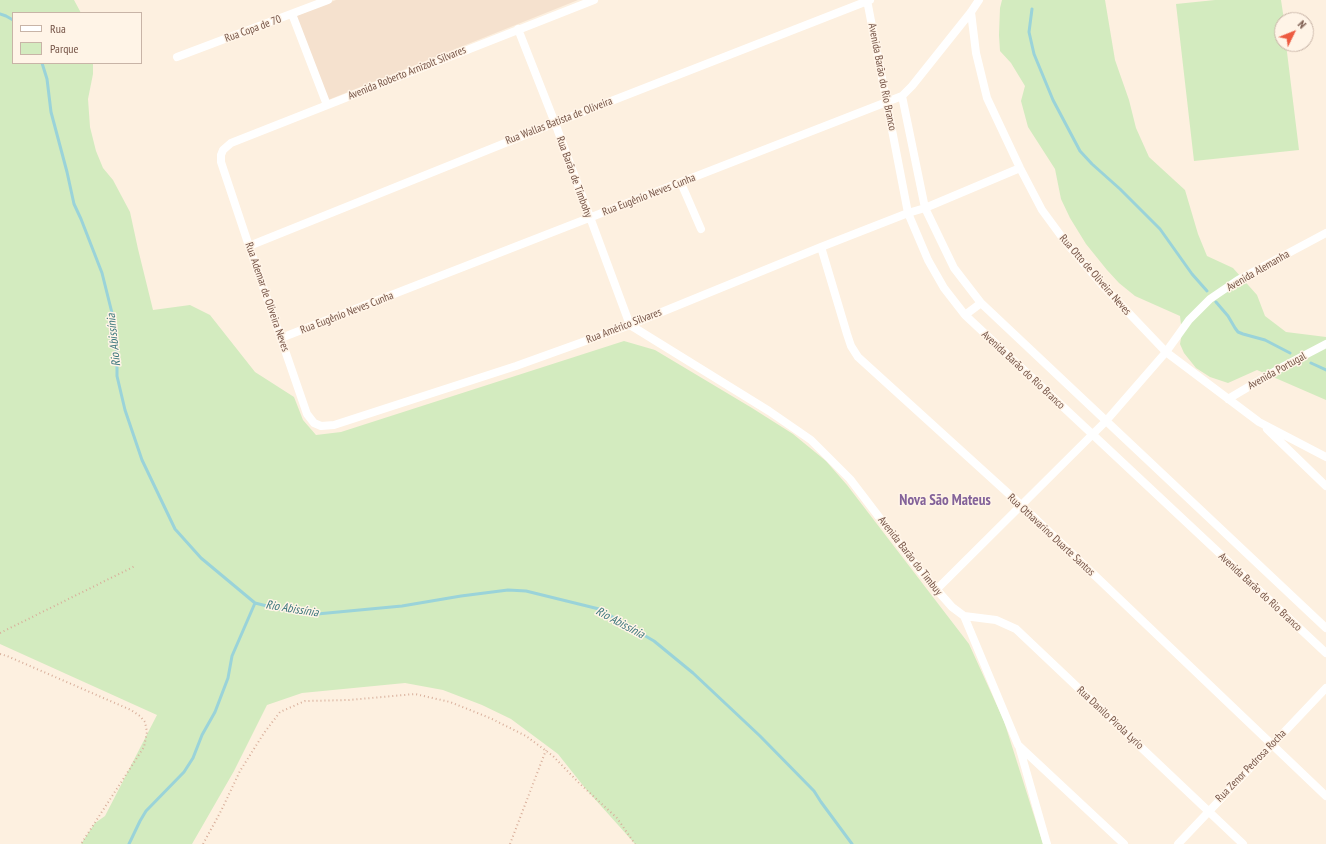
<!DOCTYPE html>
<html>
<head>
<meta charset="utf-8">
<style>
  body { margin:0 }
  #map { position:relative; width:1326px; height:844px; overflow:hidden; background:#fdf0e0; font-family:"PT Sans Narrow",sans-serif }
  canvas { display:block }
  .legend { position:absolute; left:12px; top:12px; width:130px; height:52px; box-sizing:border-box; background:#fff4e7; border:1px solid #c8b4a7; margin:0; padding:5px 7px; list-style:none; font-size:12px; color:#755447 }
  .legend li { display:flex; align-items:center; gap:8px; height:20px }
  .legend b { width:20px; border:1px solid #c8b4a7 }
  .north { position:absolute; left:1274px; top:12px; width:40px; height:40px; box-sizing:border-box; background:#fff4e7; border:1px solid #c8b4a7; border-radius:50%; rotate:47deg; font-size:11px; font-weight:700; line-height:16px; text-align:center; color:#755447 }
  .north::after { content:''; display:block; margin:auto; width:14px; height:18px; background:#ed5b40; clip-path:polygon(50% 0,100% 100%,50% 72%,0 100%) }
</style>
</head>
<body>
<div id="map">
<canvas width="1326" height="844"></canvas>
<ul class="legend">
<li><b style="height:5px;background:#fff"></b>Rua</li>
<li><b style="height:11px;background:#d3ebbf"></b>Parque</li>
</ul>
<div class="north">N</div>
</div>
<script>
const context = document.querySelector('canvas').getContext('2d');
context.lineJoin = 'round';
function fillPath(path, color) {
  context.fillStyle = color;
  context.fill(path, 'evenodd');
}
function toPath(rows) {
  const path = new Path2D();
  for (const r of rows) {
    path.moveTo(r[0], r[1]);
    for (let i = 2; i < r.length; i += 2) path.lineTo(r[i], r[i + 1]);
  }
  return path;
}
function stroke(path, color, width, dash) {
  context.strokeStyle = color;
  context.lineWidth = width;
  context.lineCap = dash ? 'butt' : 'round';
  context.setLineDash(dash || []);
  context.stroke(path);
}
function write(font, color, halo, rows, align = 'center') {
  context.font = font + ' "PT Sans Narrow",sans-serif';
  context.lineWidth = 3;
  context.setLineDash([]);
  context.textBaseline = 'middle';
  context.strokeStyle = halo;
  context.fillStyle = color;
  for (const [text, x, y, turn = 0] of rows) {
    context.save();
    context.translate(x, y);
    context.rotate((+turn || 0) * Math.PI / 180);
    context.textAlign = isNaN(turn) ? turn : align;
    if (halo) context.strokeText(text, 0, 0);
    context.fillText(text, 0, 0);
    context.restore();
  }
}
fillPath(toPath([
  [336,0,578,0,328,100,296,16]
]), '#f5e1ce');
fillPath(toPath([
  [0,0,74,0,81,13,13,13,13,63,93,63,93,74,88,99,90,127,96,151,103,168,113,180,130,212,138,249,153,310,190,305,210,315,255,372,294,397,303,420,316,435,341,432,624,341,655,350,752,408,793,434,826,461,847,485,969,644,1004,721,1043,844,635,844,585,788,558,754,511,719,482,705,443,690,405,683,302,693,267,705,234,771,192,844,81,844,95,823,105,816,157,715,0,644],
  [1002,0,1105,0,1115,60,1129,100,1136,128,1149,157,1185,190,1198,234,1207,256,1233,268,1257,295,1265,316,1286,332,1326,337,1326,400,1257,370,1228,383,1210,377,1196,368,1184,353,1180,344,1182,333,1180,316,1135,296,1119,283,1107,270,1086,244,1070,218,1061,199,1055,169,1028,127,1021,101,1025,86,1011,63,1000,51,999,35,1000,8],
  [1215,0,1281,0,1284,20,1282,20,1282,44,1286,44,1299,150,1194,161,1176,4]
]), '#d3ebbf');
stroke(toPath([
  [1032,9,1029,32,1034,54,1053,100,1080,151,1092,164,1120,189,1160,229,1192,274,1207,291],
  [0,14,6,16,13,20],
  [42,63,47,79,51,112,67,172,74,204,81,219,102,273,113,317,117,353,117,376,125,410,142,460,175,529,201,558,255,603,279,609,317,614,402,606,461,596,508,590,526,591,599,609,654,641,693,673,760,736,814,791,821,802,852,844],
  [1216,302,1228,316,1235,328,1238,332,1243,334,1265,340,1290,353],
  [1311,363,1326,370],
  [129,844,140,821,146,811,184,772,193,758,202,735,215,712,228,678,232,656,255,603]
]), '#9ad3d9', 3);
stroke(toPath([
  [0,633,135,566],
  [0,654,7,656,131,710,140,716,145,722,147,732,144,747,81,844],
  [203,844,221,811,240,771,264,733,280,712,305,701,349,700,415,694,450,702,490,718,526,736,553,756,579,783,617,818,635,844],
  [510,844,546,750]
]), '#d8ae9a', 2, [1, 3]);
stroke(toPath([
  [594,0,231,143,223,150,221,155,221,162,249,246,307,414,314,423,321,426,334,425,516,366,630,325,821,247,908,213,925,208,1020,168],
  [867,0,908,213,928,260,944,288,965,315,1326,653],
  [971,12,976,53,987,98,1020,168,1042,210,1067,244,1104,287,1166,352,1259,422,1326,457],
  [292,14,327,105],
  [518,29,555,123,630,325,769,411,811,440,850,479,921,572,952,607,964,616,1018,745,1124,844],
  [177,57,328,0],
  [902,96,925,208,954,268,981,303,1326,628],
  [681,183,701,229],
  [249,246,555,123,870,0],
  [821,247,847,334,851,346,858,357,1021,505,1326,796],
  [965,315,981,303],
  [281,338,902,96,912,86,971,12,979,0],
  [1228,399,1284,366,1326,344],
  [1267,429,1326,486],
  [936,590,1106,421,1166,352,1189,320,1210,299,1238,280,1326,233],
  [964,616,996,620,1016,629,1243,844],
  [1019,746,1047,844],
  [1178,844,1326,688]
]), '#fff', 8);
write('11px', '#755447', '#fff4e7', [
  ["Rua Copa de 70",253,29,-20],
  ["Avenida Roberto Arnizolt Silvares",407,73,-22],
  ["Avenida Barão do Rio Branco",882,77,79],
  ["Rua Wallas Batista de Oliveira",559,121,-21],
  ["Rua Barão de Timbohy",574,177,70],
  ["Rua Eugênio Neves Cunha",649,195,-21],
  ["Avenida Alemanha",1258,271,-30],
  ["Rua Otto de Oliveira Neves",1095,275,49],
  ["Rua Ademar de Oliveira Neves",267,297,71],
  ["Rua Eugênio Neves Cunha",347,313,-21],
  ["Rua Américo Silvares",624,326,-21],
  ["Avenida Barão do Rio Branco",1023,370,43],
  ["Avenida Portugal",1277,371,-29],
  ["Rua Othavarino Duarte Santos",1051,535,43],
  ["Avenida Barão do Timbuy",910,556,52],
  ["Avenida Barão do Rio Branco",1260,592,43],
  ["Rua Danilo Pirola Lyrio",1110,718,43],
  ["Rua Zenor Pedrosa Rocha",1251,766,-46]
]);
write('italic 12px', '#3a757c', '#fff4e7', [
  ["Rio Abissínia",114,340,-96],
  ["Rio Abissínia",292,609,9],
  ["Rio Abissínia",620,623,28]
]);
write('bold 15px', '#836299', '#fff4e7', [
  ["Nova São Mateus",945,501]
]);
</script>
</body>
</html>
